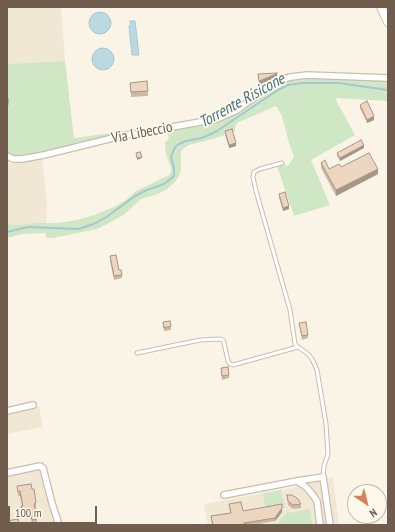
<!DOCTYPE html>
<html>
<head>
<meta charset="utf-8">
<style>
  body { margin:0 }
  #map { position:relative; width:395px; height:532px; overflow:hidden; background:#faf4e6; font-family:"PT Sans Narrow",sans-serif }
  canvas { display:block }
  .frame { position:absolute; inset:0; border:8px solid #715d4d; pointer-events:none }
  .north { position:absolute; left:347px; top:484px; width:40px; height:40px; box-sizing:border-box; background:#fdf8ec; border:1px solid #c5baac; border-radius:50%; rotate:145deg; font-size:11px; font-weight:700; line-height:16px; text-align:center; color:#715d4d }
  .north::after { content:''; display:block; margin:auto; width:14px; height:18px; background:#da7f55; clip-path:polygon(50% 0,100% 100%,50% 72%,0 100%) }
  .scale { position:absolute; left:8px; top:506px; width:89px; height:18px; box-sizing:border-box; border:2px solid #715d4d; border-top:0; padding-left:5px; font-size:12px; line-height:14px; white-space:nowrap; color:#715d4d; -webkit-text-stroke:3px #fdf8ec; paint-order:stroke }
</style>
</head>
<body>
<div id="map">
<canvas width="395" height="532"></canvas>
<div class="frame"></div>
<div class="north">N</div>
<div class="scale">100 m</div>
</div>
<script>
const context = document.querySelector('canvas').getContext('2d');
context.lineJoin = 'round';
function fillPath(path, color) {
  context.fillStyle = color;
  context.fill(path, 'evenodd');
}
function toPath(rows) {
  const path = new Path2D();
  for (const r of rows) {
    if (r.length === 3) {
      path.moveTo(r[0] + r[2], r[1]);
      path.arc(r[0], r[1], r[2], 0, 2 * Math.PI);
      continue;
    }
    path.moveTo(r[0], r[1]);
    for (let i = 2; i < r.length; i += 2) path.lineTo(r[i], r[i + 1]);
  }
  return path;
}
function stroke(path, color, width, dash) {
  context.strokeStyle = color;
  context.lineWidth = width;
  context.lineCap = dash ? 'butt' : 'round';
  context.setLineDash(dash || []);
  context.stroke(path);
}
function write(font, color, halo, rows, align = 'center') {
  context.font = font + ' "PT Sans Narrow",sans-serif';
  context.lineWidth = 3.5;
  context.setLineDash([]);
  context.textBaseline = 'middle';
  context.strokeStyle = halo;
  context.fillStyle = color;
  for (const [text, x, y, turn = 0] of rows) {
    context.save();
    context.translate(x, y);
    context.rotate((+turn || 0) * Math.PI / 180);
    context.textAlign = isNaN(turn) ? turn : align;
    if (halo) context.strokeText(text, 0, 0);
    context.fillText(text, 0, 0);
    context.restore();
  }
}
fillPath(toPath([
  [7,7,61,7,65,61,7,64],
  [42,158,47,204,46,223,18,225,7,224,7,162,10,164],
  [39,406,43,427,7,434,7,412],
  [44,462,53,502,61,525,7,525,7,470],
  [333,477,339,525,208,525,204,504,292,488]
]), '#f1e7d5');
fillPath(toPath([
  [65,61,74,138,111,133,117,131,120,126,118,131,107,136,69,147,18,158,7,154,7,107,8,107,7,64],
  [308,77,388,80,388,101,335,98,355,135,311,160,330,205,294,216,277,166,283,164,288,166,294,157,289,143,282,116,276,106,237,123,235,127,235,131,216,138,189,145,184,148,181,151,181,170,179,176,175,182,167,189,158,194,141,199,125,214,111,222,97,229,53,238,47,238,45,233,22,234,7,238,7,224,18,225,35,223,59,223,77,220,94,215,114,207,126,200,136,191,169,175,171,172,171,168,166,154,165,143,169,138,167,132,185,127,208,124,225,119,232,115,274,86,290,79],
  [281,490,285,508,266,511,263,493],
  [310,509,312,525,277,525,288,511,290,513]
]), '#d0e7c6');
const water = toPath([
  [100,23,11],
  [130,21,135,21,139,55,132,55,129,26,131,25,130,21],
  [103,59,11]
]);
fillPath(water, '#bcd9e2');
stroke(water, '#a3c7d3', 1);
stroke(toPath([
  [7,232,28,227,79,229,96,223,108,216,135,196,147,190,164,184,173,177,174,174,174,169,171,157,175,147,179,144,186,141,201,138,209,135,217,131,278,90,288,85,303,83,338,83,388,90]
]), '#a3c7d3', 2);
const lane = toPath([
  [282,163,260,169,254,172,253,177,256,191,290,310,295,344,298,347,308,354,312,359,317,370,326,424,328,454,324,466,323,477],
  [137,353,200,340,220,339,223,340,224,343,228,361,230,364,233,365,298,347]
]);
const street = toPath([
  [7,156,13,159,22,159,44,155,125,135,143,133,172,127,217,119,237,110,271,85,282,79,291,77,307,75,388,78],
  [7,411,33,405],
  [7,473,40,466,43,468,52,503,59,525],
  [297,481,306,487,312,494,317,501,320,525],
  [224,495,297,481,323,477,330,525]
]);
const secondary = toPath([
  [381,7,388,22]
]);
stroke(lane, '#cbbdad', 5);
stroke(street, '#cbbdad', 8);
stroke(secondary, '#cebeab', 10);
stroke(lane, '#fff', 3);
stroke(street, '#fff', 5.5);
stroke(secondary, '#fff', 8);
fillPath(toPath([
  [130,83,148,91,148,96,131,97],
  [360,105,374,120,367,123,360,108],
  [225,131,236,146,229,148,225,135],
  [364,148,340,161,337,156,337,153],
  [321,163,329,169,341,167,378,174,336,196,321,168],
  [279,194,289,209,283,211,279,198],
  [110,256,119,270,122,275,122,278,114,280,110,260],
  [163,322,171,326,171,330,164,331],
  [299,323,308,335,308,338,302,340],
  [221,368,229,375,229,378,222,380],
  [17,486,32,489,36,503,36,508,35,508,37,519,37,524,32,525,30,515,22,516,21,506,22,506,20,496,18,496],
  [287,495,301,504,301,508,293,509,288,505],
  [229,504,243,511,282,512,275,521,253,525,212,525,211,516,230,513]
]), '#ccb8a5');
fillPath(toPath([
  [277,73,277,77,259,85,259,81],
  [374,116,374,120,367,123,367,120],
  [236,143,236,146,229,148,229,145],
  [364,145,364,148,340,161,340,158],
  [142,157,142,158,137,160,137,158],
  [378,169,378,174,336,196,336,190],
  [289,206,289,209,283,211,283,208],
  [282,508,282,512,275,521,275,518]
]), '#a69686');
const building = toPath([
  [277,73,274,75,259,81,258,74,277,73],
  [147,81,148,91,131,92,130,83,147,81],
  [7,98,8,98,8,105,7,105,7,98],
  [367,101,374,116,367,120,360,105,367,101],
  [232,129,236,143,229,145,225,131,232,129],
  [361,140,364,145,340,158,337,153,361,140],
  [140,152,142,157,137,158,136,153,140,152],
  [369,153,378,169,336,190,321,163,325,160,329,169,339,164,341,167,369,153],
  [285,192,289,206,283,208,279,194,285,192],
  [116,255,119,270,121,270,122,275,114,276,110,256,116,255],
  [170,321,171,326,164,328,163,322,170,321],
  [306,322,308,335,302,336,299,323,306,322],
  [228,367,229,375,222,376,221,368,228,367],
  [31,484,32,489,34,489,36,503,34,504,37,519,32,520,30,510,22,512,21,506,23,506,20,491,18,492,17,486,31,484],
  [287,495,292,495,297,498,301,504,293,505,288,501,287,495],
  [241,502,243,511,282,504,282,508,275,518,244,523,245,524,237,525,213,525,211,516,231,513,229,504,241,502],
  [18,519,19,525,7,525,7,521,18,519]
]);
fillPath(building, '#edd6c0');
stroke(building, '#a69686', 1);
write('15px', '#715d4d', '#fdf8ec', [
  ["Via Libeccio",142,133,-11]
]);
write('italic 16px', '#487483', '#fdf8ec', [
  ["Torrente Risicone",242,101,-29]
]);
</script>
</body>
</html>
